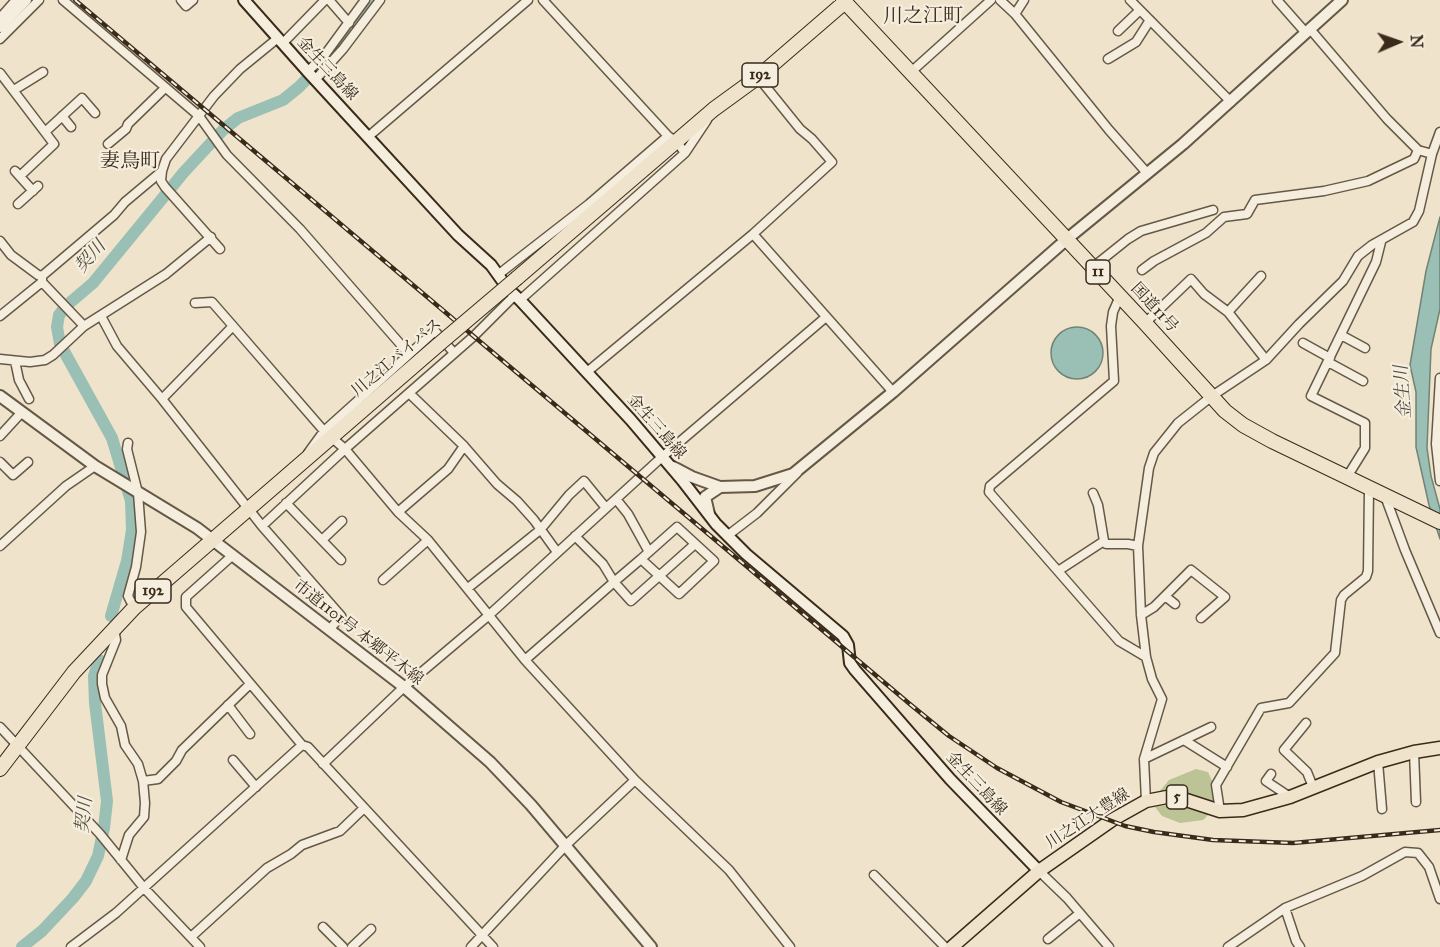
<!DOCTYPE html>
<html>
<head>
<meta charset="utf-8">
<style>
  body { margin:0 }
  #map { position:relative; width:1440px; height:947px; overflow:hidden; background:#efe4cb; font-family:"IM FELL Great Primer",serif }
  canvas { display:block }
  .north { position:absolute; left:1368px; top:12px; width:60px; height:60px; -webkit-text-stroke:4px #f5eddd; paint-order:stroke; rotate:88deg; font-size:16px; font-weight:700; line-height:24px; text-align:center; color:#392a1a }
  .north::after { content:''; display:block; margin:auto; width:21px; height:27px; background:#392a1a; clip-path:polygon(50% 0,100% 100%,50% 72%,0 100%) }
</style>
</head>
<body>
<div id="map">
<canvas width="1440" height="947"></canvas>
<div class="north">N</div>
</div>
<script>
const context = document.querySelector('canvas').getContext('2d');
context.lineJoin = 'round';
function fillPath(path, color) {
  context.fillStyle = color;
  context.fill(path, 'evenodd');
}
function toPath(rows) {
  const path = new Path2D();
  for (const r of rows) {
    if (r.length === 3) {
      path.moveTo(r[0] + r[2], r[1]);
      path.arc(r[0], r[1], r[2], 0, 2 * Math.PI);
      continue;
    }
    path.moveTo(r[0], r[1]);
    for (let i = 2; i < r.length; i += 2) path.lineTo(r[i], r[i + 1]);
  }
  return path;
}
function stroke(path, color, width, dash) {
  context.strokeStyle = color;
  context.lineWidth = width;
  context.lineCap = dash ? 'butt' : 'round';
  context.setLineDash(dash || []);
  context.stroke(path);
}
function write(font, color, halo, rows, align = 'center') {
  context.font = font + ' "IM FELL Great Primer","Noto Serif JP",serif';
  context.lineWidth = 4.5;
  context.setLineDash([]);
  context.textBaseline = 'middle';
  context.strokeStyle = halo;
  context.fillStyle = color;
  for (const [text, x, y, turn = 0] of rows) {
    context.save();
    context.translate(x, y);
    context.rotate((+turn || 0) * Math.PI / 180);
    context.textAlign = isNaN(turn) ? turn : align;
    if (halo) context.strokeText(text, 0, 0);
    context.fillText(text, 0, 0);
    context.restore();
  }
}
fillPath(toPath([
  [1196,769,1208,772,1213,783,1216,805,1187,793,1159,792,1169,780],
  [1168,805,1192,808,1209,814,1203,820,1180,823,1162,816,1155,807]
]), '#bcc395');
const water = toPath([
  [1440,217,1440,309,1431,349,1427,448,1431,476,1440,509,1440,539,1429,505,1416,447,1416,392,1410,365,1426,271,1440,217],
  [1077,353,26]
]);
fillPath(water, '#9abfb4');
stroke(water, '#738376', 1.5);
stroke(toPath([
  [111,616,127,561,132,530,131,501,112,438,60,344,57,327,59,315,66,306,93,283,184,172,223,130,238,118,283,100,299,87,326,59,371,0],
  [22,947,42,931,73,898,86,881,98,856,104,828,107,801,95,703,94,676,99,660]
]), '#9abfb4', 12);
const minor = toPath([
  [63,0,199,116,227,155,300,229,409,354],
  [181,0,186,6,193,0],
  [329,0,349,23],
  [543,0,668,136],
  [1000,0,1015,14,1109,130,1147,173],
  [1130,0,1231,102],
  [1277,0,1306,33],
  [1015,14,1024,0],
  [0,18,16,0],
  [1310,29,1387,119,1418,150,1432,154],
  [1118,31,1140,10],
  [0,39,39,0],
  [283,43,325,0],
  [1108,59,1136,42,1150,20],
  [307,72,324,56,365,0],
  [911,72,991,0],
  [0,73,54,144,20,176],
  [315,80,343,49,380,0],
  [14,90,43,72],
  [62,116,71,127],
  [45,132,82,98,95,113],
  [369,136,528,0],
  [108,144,126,129,128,124,165,88],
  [685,153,707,120],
  [15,171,33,191],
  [18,204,38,186],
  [753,234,893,392],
  [0,241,11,255,38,275,42,276],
  [220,249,165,187,161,181,162,171,166,159,214,96,240,69,278,38],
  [1093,267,1128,239,1141,231,1213,210],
  [1142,270,1154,261,1206,233,1224,217,1247,214,1255,200,1324,191,1368,181,1414,159,1418,150],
  [499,274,589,204,668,136,677,142,685,153,520,300],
  [42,282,84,326],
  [1120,296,1113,312,1111,326,1114,381,990,486,989,492,1119,641,1146,657],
  [195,303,212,302,233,326,324,431,345,449,398,512,428,540,525,660,635,780,729,870,790,947],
  [1228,312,1261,276],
  [0,316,42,282,42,276,114,215,125,202,162,171],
  [101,316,117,346,162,399,262,526,341,616,330,629],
  [1145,323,1191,279,1204,294,1228,312,1266,360],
  [1341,335,1365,348],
  [1303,343,1330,358],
  [0,359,30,362,45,360,53,355,84,326,166,274,211,237],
  [15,361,19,380,29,399],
  [1328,362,1363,381],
  [587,372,753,234,832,162,812,139,800,129,758,77],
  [1440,378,1436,444,1440,481],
  [162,399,233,326],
  [0,436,22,412],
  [128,443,127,449,138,493,141,532,136,567,128,596,134,608],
  [464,446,497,484,517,501,534,520,557,552],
  [308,453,324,431,435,331,454,353],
  [0,462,13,475,28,462],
  [1347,477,1365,448,1365,423,1311,396,1376,262,1381,242],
  [1385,496,1405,550,1440,633],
  [616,499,628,514,649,552],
  [286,503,341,560],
  [398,512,448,469,464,446,409,393],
  [262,526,345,449,474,336,515,295],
  [677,527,714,561,679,594,641,559,677,527],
  [727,536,757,513,797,473],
  [322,540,342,521],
  [1104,541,1106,544,1128,544,1138,546],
  [0,546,66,486,95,466],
  [233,555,186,597,186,607,302,745],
  [641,559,614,582,631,601,695,544],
  [1058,571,1104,541,1098,505,1093,493],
  [383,580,428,540],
  [468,588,540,530,569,495,584,481,606,508],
  [1165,596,1175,604],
  [1141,615,1154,607,1191,570,1225,597,1201,618],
  [114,629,116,640,102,675,102,684,105,698,121,726,125,745,138,764,143,781,145,803,144,817,129,835,121,860],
  [525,660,614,582,603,564,575,536],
  [228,705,250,734],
  [1306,723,1284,750,1307,772,1313,787],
  [0,727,100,834,144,888,200,947],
  [1184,740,1227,767],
  [1414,752,1416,802],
  [1144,759,1211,727],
  [233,760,256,787],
  [1378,762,1382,809],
  [323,764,404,687,488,616,662,457,826,317],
  [1271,774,1266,781,1290,797],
  [143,781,158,779,176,761,182,750,250,684],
  [1146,801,1144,759,1162,699,1152,679,1146,657,1141,615,1138,546,1149,468,1154,453,1178,423,1212,396,1266,360,1299,324,1343,281,1358,256,1372,245,1413,222,1419,211,1432,154,1440,132],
  [1220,811,1216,785,1261,708,1289,703,1335,653,1341,600,1344,595,1366,577,1368,571,1369,488],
  [1039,871,1067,898,1109,947],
  [874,875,945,947],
  [1285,908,1296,941,1300,947],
  [323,927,343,947],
  [191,937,267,868,291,854,302,845,340,831,364,808],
  [1048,939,1080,913],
  [71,947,116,913,302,745,308,747,493,947],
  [352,947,371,929],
  [471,947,566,845,635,780],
  [1228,947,1285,908,1362,876,1405,852,1418,853,1429,867,1440,899]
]);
const tertiary = toPath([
  [0,27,26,0],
  [0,396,95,466,197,528,404,687,490,762,531,805,651,947],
  [673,467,692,477,720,487,755,486,793,474,893,392,1067,239,1183,144,1342,0],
  [709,514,705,497,720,487]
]);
const secondary = toPath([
  [244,0,309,73,458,235,491,265,509,290,520,300,631,420,682,480,716,524,746,554,843,636,848,645,850,663,855,670,950,779,1039,871]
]);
const primary = toPath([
  [952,947,1039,871,1112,820,1146,801,1167,797,1177,797,1220,811,1243,810,1290,797,1378,762,1414,752,1440,748]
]);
const trunk = toPath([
  [843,0,1145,323,1225,411,1243,425,1272,441,1440,522],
  [517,278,714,109,758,77,845,2],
  [0,769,74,672,134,608,438,345]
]);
stroke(minor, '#665846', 11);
stroke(tertiary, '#665846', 14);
stroke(secondary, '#392a1a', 14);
stroke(primary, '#392a1a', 15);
stroke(trunk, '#392a1a', 16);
stroke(minor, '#f5eddd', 8);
stroke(tertiary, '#f5eddd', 10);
stroke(secondary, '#f5eddd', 10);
stroke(primary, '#efe4cb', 12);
stroke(trunk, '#efe4cb', 14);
const rail = toPath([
  [75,0,911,705,949,736,997,768,1061,802,1125,826,1154,832,1213,840,1293,843,1440,830]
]);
stroke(rail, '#392a1a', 4.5);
stroke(rail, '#f5eddd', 2, [7]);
const trunkBridge = toPath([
  [438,345,517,278]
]);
stroke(trunkBridge, '#392a1a', 16, []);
stroke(trunkBridge, '#efe4cb', 14);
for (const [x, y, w] of [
  [760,75,36],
  [1098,272,24],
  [153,591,36],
  [1177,797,21]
]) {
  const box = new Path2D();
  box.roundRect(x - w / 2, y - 12, w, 24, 4.5);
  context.fillStyle = '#f5eddd';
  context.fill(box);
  stroke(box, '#392a1a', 1.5);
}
write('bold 15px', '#392a1a', null, [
  ["192",760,75],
  ["11",1098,272],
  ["192",153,591],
  ["5",1177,797]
]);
write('16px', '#392a1a', '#f5eddd', [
  ["金生三島線",327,69,47],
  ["国道11号",1154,308,47],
  ["川之江バイパス",397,358,-40],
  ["金生三島線",656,427,49],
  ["市道1101号 本郷平木線",358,633,38],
  ["金生三島線",976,784,47],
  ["川之江大豊線",1088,819,-33]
]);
write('italic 18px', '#514f40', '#f5eddd', [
  ["契川",91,257,-49],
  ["金生川",1404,392,-94],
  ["契川",85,815,-84]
]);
write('20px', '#392a1a', '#f5eddd', [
  ["川之江町",923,17],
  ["妻鳥町",130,162]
]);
</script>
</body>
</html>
